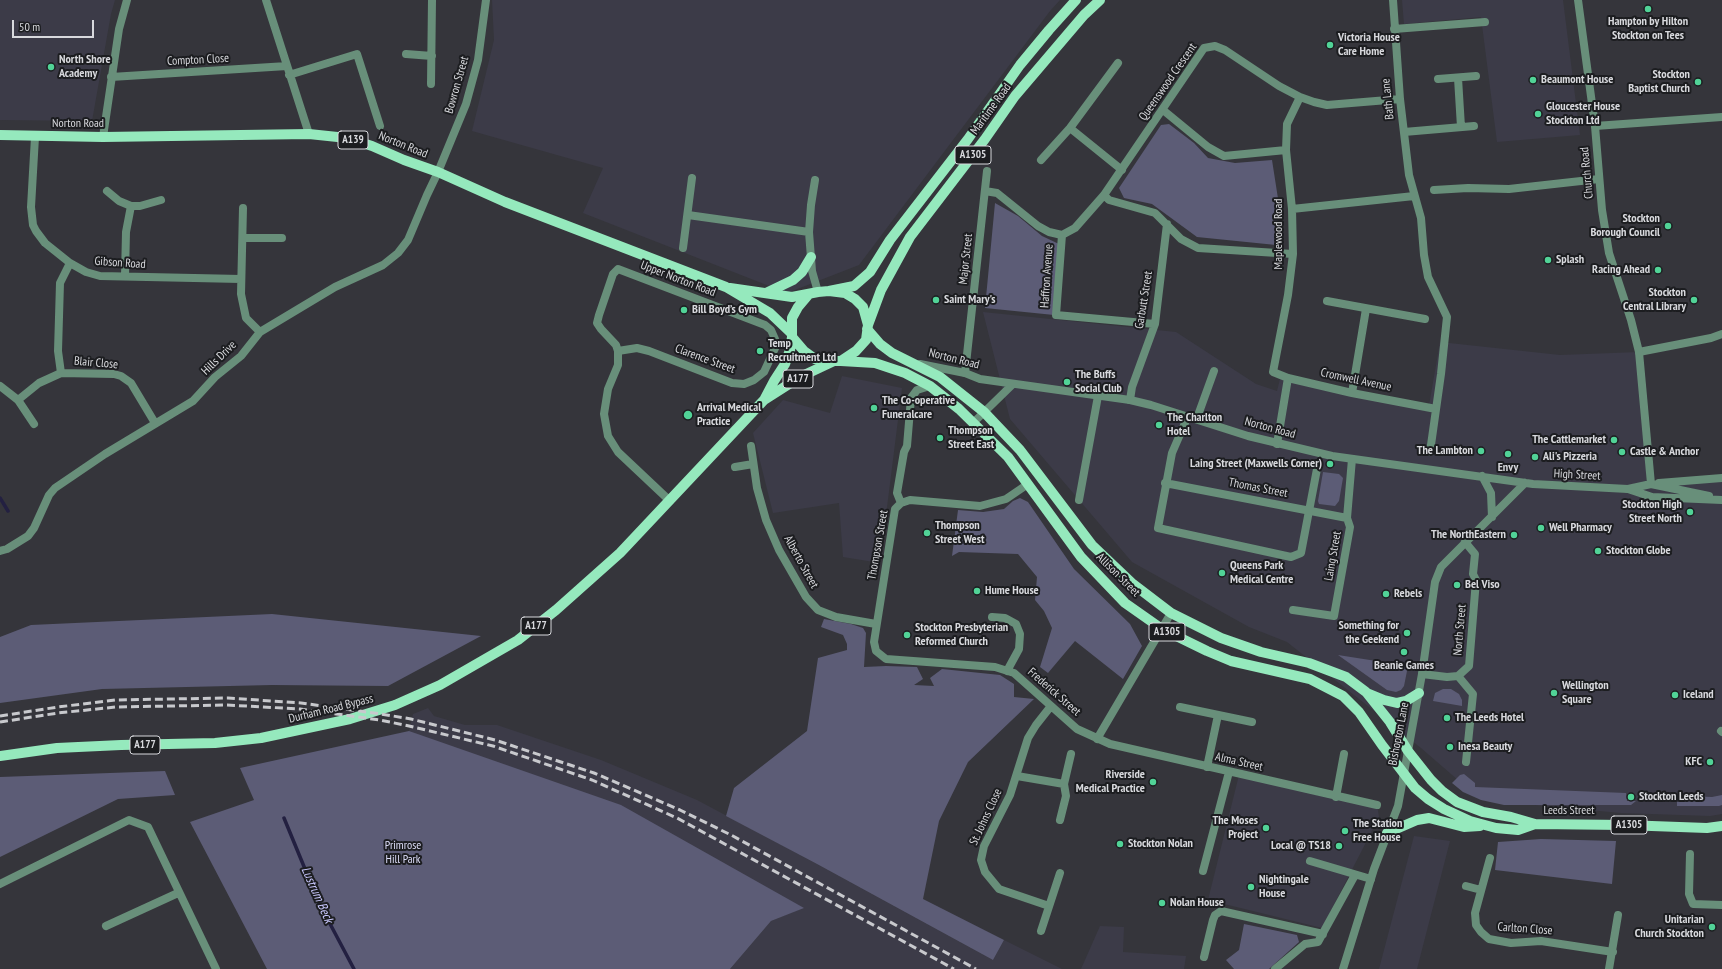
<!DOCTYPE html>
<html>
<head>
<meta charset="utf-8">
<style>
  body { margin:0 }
  #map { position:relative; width:1722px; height:969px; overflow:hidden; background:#35353b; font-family:"PT Sans Narrow",sans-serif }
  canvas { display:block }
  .scale { position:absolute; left:12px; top:20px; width:82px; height:18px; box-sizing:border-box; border:2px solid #d8d9dd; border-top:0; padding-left:5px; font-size:12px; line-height:14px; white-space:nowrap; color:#d8d9dd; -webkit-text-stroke:3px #1c1d20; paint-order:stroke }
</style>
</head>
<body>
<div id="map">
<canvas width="1722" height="969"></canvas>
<div class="scale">50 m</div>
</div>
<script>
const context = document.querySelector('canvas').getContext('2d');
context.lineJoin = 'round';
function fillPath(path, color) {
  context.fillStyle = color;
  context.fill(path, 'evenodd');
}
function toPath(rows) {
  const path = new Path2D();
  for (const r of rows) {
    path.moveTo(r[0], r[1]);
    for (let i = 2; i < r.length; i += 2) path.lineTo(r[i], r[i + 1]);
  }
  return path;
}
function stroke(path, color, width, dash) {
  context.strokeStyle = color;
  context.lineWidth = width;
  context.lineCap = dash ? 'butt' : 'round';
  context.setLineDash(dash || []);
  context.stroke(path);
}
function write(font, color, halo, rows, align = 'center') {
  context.font = font + ' "PT Sans Narrow",sans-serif';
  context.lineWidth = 4;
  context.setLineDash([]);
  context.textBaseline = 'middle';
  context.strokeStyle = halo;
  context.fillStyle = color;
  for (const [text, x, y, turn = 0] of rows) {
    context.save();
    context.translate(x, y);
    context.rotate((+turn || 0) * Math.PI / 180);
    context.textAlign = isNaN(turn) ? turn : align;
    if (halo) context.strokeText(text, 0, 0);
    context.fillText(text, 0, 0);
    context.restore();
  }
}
fillPath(toPath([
  [0,0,115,0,111,14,92,121,0,120],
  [492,0,1060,0,1050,11,859,265,787,293,583,213,603,168,472,131,494,40],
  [1402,0,1563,0,1580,135,1497,142,1481,17,1404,24],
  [983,312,1176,332,1256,384,1277,391,1280,379,1428,411,1440,342,1560,355,1639,352,1647,485,1722,478,1722,814,1710,816,1621,813,1481,800,1421,748,1287,642,1249,627,1132,562,1010,419],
  [842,376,902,388,880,563,843,557,839,503,773,513,753,433,783,400,830,413],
  [428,708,434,716,465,725,497,725,601,760,697,800,817,864,993,960,1004,940,1062,969,730,969,771,921,803,908,409,731,413,714],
  [1239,775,1377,805,1379,817,1322,928,1208,900],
  [1414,836,1450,841,1417,969,1379,969],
  [1100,926,1124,927,1123,952,1186,956,1184,969,1081,969]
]), '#3c3b48');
fillPath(toPath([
  [1169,124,1194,143,1208,158,1235,163,1272,160,1279,205,1276,245,1197,237,1152,204,1124,198,1119,188,1161,125],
  [995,203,1018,216,1042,236,1059,244,1054,315,985,308],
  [1323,472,1339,474,1343,478,1339,501,1335,506,1319,504,1318,501],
  [1020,498,1028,502,1074,569,1130,624,1142,646,1123,679,1075,641,1048,673,1040,667,1052,628,1044,611,1035,600,1037,577,1018,554,959,552,952,556,958,510,983,512,1004,509,1013,501],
  [272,614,481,636,388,686,272,685,102,689,0,703,0,637,31,625],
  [824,619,851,624,863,628,866,633,864,667,886,666,917,667,923,679,914,685,934,686,930,678,942,669,1000,675,1014,684,1014,697,1034,699,968,762,939,821,923,899,1004,940,993,960,817,864,726,816,734,788,807,731,818,658,847,650,847,644,843,635,821,627],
  [1338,655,1408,666,1404,686,1401,690,1396,692,1387,690],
  [1443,689,1451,689,1459,694,1462,700,1462,706,1433,701,1435,693],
  [409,731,621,805,804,908,771,921,730,969,267,969,190,822,254,800,240,768],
  [165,771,175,795,118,799,0,857,0,777],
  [1464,774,1475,783,1475,787,1626,793,1627,801,1636,801,1631,805,1504,805,1481,800,1463,792,1452,783,1460,775],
  [1722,795,1722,805,1719,806,1677,806,1677,802,1682,801,1682,796,1712,797],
  [1541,839,1616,841,1612,884,1495,870,1498,842],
  [1244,924,1297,935,1299,942,1269,969,1234,969,1226,960,1239,950]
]), '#5c5c76');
stroke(toPath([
  [0,498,8,511],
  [284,818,319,903,354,969]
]), '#232041', 3.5);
stroke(toPath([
  [266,0,309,134],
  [1393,0,1400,99,1409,175,1421,218,1424,255,1428,277,1447,317,1441,374,1430,452],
  [1394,29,1485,22],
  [406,54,432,56],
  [289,75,357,54,380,126],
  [111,77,287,66],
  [1458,78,1461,127],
  [1438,79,1476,76],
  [431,84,432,0],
  [1300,97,1287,124,1286,150,1292,209,1293,254,1288,295,1273,372,1288,378,1352,393,1436,409],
  [1163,110,1208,147,1224,156,1286,150],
  [1595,126,1722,117],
  [1070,128,1122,170],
  [1404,132,1474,126],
  [35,137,31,207,33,225,36,231,45,243,70,263,86,272,100,276,241,279],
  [103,137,119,29,127,0],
  [1041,160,1070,128,1118,63],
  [815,180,811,205,809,232,812,271,818,292],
  [1434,190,1468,188,1509,189,1599,179],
  [107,191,119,201,131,206,140,206,161,200],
  [985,191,997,193,1038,226,1049,232,1062,235],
  [1104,195,1109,200,1155,213,1181,239,1198,248,1293,254],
  [243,208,241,294,246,318,260,332],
  [1292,209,1414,196],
  [688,215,809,232],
  [1062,235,1075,228,1104,195,1204,48,1215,46,1225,50,1279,86,1300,97,1314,102,1327,105,1400,99],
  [1062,235,1056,315,1155,324],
  [243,238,282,238],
  [683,248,692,178],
  [125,276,126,232,131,206],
  [1327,301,1425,319],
  [618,351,637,348,649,351,732,383,744,384,754,380,764,372,776,346,775,339,771,330,765,325,618,269,613,274,599,315,597,323,601,329,616,345,618,351,618,365,608,389,604,414,608,436,618,452,670,501],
  [1639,352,1711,338,1722,334],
  [61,373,58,351,60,283,70,263],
  [965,373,987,171],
  [0,386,18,400,34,424],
  [930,386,917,390,911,398,907,446,904,452,897,493,901,503,895,509,874,642,876,651,886,659,995,667,1014,673,1077,729,1110,744,1377,805],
  [1352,393,1366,309],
  [18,400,39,383,61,373,114,374,121,376,131,383,155,423],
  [1130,400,1132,387,1155,324,1167,224],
  [1188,416,1172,453,1158,528,1291,557,1301,553,1317,469],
  [1197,418,1214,371],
  [1277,444,1288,378],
  [751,446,757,488,766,520,779,550,806,597,818,610,836,617,876,624],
  [735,467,753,464],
  [1165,483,1347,518],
  [1659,483,1722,478],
  [1651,484,1709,496],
  [1628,489,1652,497,1722,500],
  [1079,500,1098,396],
  [901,503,910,500,980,506,1006,499,1028,484],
  [1465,542,1475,554,1473,574,1476,580,1469,666,1458,676,1473,694,1466,762],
  [0,551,7,549,28,536,34,528,49,495,55,488,105,454,193,401,215,377,241,356,260,332,335,287,383,265,398,253,408,240,427,195,438,172,466,104,478,60,486,0],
  [1293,610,1334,616,1350,527,1347,518,1352,459],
  [992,617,1005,618,1016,624,1020,634,1019,649,1007,671],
  [1422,674,1447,677,1458,676],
  [1180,707,1252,722],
  [1721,731,1722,732],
  [1097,739,1171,613],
  [1207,767,1218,715],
  [1017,776,1064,784],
  [1336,797,1344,754],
  [1060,820,1066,796,1064,784,1071,754],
  [1690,854,1689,894,1693,904,1722,905],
  [1490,858,1475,913,1476,925,1481,932,1489,939,1511,943,1541,941,1613,952],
  [1310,861,1371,879],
  [1203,871,1229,772],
  [0,884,129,820,148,827,216,969],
  [1466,886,1481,890],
  [1049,906,999,889,985,872,981,860,984,846,1010,795,1028,738,1036,725,1051,706],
  [106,926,178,893],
  [1041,931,1060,873],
  [1204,957,1213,920,1215,915,1221,911,1323,934],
  [1275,969,1305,944,1318,942,1355,875],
  [1609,969,1618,915]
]), '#688f7a', 8);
stroke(toPath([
  [920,364,965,373,980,379,1130,400,1151,405,1248,436,1332,456,1533,484,1628,489,1651,484,1639,352,1631,320,1609,253,1602,210,1595,126,1578,0],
  [974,422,1013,384],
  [1482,476,1491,493,1492,517],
  [1343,969,1374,869,1398,806,1422,674,1435,582,1441,567,1525,483]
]), '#688f7a', 8);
stroke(toPath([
  [0,135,103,137,309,134,347,138,372,146,404,160,438,172,505,202,726,287,770,313,791,333],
  [730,288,792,297,818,292,829,291,845,293,855,299,863,307,868,325,866,340,856,351,841,361,834,361,815,359,804,351,792,337,792,318,798,307,809,294],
  [829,291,854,286,870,272,890,240,968,139,1020,65,1049,30,1076,0],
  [766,293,793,280,802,272,811,257],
  [868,325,881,290,910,237,985,139,1015,96,1084,15,1100,0],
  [867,329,880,344,892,353,940,377,984,412,1020,450,1092,545,1133,584,1171,613,1221,638,1261,652,1309,663,1346,677,1366,692,1390,722,1408,751,1431,780,1442,791,1457,802,1483,812,1511,817,1535,824,1624,825,1707,828,1722,826],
  [841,361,875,363,905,373,930,386,959,409,1008,457,1081,557,1125,603,1162,629,1207,651,1231,661,1310,679,1343,696,1359,712,1382,745,1415,788,1428,799,1444,809,1470,821,1496,828,1518,830,1535,824],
  [764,400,774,381,785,364,790,350,792,337],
  [1367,693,1384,700,1397,703,1406,701,1419,693],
  [0,756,57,748,121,745,215,743,261,738,350,719,395,705,440,685,518,640,556,610,620,553,764,400,800,377,834,361],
  [1387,833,1417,820,1429,818,1464,827,1480,826]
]), '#95e9bd', 10);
stroke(toPath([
  [0,716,58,707,115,700,228,698,301,703,381,714,411,719,495,740,594,773,680,810,731,835,976,969],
  [0,722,58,713,116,707,227,705,300,709,380,720,409,726,493,746,592,780,677,818,954,969]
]), '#c8c9cd', 3, [8, 4]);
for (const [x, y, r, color] of [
  [1648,9,4,"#51d397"],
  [1330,45,4,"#51d397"],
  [51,67,4,"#51d397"],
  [1533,80,4,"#51d397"],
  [1698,82,4,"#51d397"],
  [1538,114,4,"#51d397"],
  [1668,226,4,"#51d397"],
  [1548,260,4,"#51d397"],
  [1658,270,4,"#51d397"],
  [936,300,4,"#51d397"],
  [1694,300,4,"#51d397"],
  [684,310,4,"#51d397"],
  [760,351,4,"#51d397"],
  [1067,382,4,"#51d397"],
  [874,408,4,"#51d397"],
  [688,415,5,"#51d397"],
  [1159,425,4,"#51d397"],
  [940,438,4,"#51d397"],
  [1614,440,4,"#51d397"],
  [1481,451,4,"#51d397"],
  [1622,452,4,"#51d397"],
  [1508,454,4,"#51d397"],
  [1535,457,4,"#51d397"],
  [1330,464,4,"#51d397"],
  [1690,512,4,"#51d397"],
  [1541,528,4,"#51d397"],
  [927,533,4,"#51d397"],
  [1514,535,4,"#51d397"],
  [1598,551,4,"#51d397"],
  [1222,573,4,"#51d397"],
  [1457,585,4,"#51d397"],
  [977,591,4,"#51d397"],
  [1386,594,4,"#51d397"],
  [1407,633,4,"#51d397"],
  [907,635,4,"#51d397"],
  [1404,652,4,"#51d397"],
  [1554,693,4,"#51d397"],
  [1675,695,4,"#51d397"],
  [1447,718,4,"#51d397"],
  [1450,747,4,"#51d397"],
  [1710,762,4,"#51d397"],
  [1153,782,4,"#51d397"],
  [1631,797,4,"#51d397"],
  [1266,828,4,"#51d397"],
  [1345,831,4,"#51d397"],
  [1120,844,4,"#51d397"],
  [1339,846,4,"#51d397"],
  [1251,887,4,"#51d397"],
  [1162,903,4,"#51d397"],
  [1712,927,4,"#51d397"]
]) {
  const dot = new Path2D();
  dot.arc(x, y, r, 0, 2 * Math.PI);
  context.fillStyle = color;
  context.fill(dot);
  stroke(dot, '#1c1d20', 1.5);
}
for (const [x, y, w] of [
  [353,140,30],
  [973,155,36],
  [798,379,30],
  [536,626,30],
  [1167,632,36],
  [145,745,30],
  [1629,825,36]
]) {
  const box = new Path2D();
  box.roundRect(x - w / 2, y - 9, w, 18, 3);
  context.fillStyle = '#1c1d20';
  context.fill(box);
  stroke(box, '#d8d9dd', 1);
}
write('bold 11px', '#d8d9dd', null, [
  ["A139",353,140],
  ["A1305",973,155],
  ["A177",798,379],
  ["A177",536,626],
  ["A1305",1167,632],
  ["A177",145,745],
  ["A1305",1629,825]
]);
write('bold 12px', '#d8d9dd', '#1c1d20', [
  ["Hampton by Hilton",1648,22,"center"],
  ["Stockton on Tees",1648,36,"center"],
  ["Victoria House",1338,38],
  ["Care Home",1338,52],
  ["North Shore",59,60],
  ["Academy",59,74],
  ["Stockton",1690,75,"right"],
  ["Baptist Church",1690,89,"right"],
  ["Beaumont House",1541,80],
  ["Gloucester House",1546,107],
  ["Stockton Ltd",1546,121],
  ["Stockton",1660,219,"right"],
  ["Borough Council",1660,233,"right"],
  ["Splash",1556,260],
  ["Racing Ahead",1650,270,"right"],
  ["Stockton",1686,293,"right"],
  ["Central Library",1686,307,"right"],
  ["Saint Mary's",944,300],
  ["Bill Boyd’s Gym",692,310],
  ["Temp",768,344],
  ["Recruitment Ltd",768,358],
  ["The Buffs",1075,375],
  ["Social Club",1075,389],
  ["The Co-operative",882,401],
  ["Funeralcare",882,415],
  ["Arrival Medical",697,408],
  ["Practice",697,422],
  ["The Charlton",1167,418],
  ["Hotel",1167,432],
  ["Thompson",948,431],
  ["Street East",948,445],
  ["The Cattlemarket",1606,440,"right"],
  ["The Lambton",1473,451,"right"],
  ["Castle & Anchor",1630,452],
  ["Ali's Pizzeria",1543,457],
  ["Laing Street (Maxwells Corner)",1322,464,"right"],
  ["Envy",1508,468,"center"],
  ["Stockton High",1682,505,"right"],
  ["Street North",1682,519,"right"],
  ["Thompson",935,526],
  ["Street West",935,540],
  ["Well Pharmacy",1549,528],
  ["The NorthEastern",1506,535,"right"],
  ["Stockton Globe",1606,551],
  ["Queens Park",1230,566],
  ["Medical Centre",1230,580],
  ["Bel Viso",1465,585],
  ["Hume House",985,591],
  ["Rebels",1394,594],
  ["Something for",1399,626,"right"],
  ["the Geekend",1399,640,"right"],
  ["Stockton Presbyterian",915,628],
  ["Reformed Church",915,642],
  ["Beanie Games",1404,666,"center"],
  ["Wellington",1562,686],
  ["Square",1562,700],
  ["Iceland",1683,695],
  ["The Leeds Hotel",1455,718],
  ["Inesa Beauty",1458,747],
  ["KFC",1702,762,"right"],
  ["Riverside",1145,775,"right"],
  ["Medical Practice",1145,789,"right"],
  ["Stockton Leeds",1639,797],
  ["The Moses",1258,821,"right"],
  ["Project",1258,835,"right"],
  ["The Station",1353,824],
  ["Free House",1353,838],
  ["Stockton Nolan",1128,844],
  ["Local @ TS18",1331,846,"right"],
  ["Nightingale",1259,880],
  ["House",1259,894],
  ["Nolan House",1170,903],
  ["Unitarian",1704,920,"right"],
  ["Church Stockton",1704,934,"right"]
], 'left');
write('12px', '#d8d9dd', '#1c1d20', [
  ["Compton Close",198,60,-3],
  ["Queenswood Crescent",1168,82,-55],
  ["Bowron Street",457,85,-74],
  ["Bath Lane",1388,99,-96],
  ["Maritime Road",991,109,-54],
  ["Norton Road",78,124],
  ["Norton Road",403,145,22],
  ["Church Road",1587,173,-95],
  ["Maplewood Road",1279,234,-90],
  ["Major Street",966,259,-84],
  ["Gibson Road",120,263,4],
  ["Haffron Avenue",1047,276,-86],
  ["Upper Norton Road",678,279,21],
  ["Garbutt Street",1144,300,-81],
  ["Hills Drive",219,358,-44],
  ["Clarence Street",705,359,20],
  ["Norton Road",954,359,14],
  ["Blair Close",96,363,5],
  ["Cromwell Avenue",1356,380,12],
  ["Norton Road",1270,428,15],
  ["High Street",1577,475,3],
  ["Thomas Street",1258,488,11],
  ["Thompson Street",878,545,-80],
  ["Laing Street",1333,556,-80],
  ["Alberto Street",801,562,61],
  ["Allison Street",1118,575,45],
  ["North Street",1460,630,-85],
  ["Frederick Street",1054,692,41],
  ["Durham Road Bypass",331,709,-14],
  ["Bishopton Lane",1399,734,-79],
  ["Alma Street",1239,762,13],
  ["Leeds Street",1569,811],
  ["St. Johns Close",986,817,-65],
  ["Carlton Close",1525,929,4]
]);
write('12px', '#dedef9', '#1c1d20', [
  ["Primrose",403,846],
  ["Hill Park",403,860]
]);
write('italic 13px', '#c9c8fd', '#1c1d20', [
  ["Lustrum Beck",317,895,66]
]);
</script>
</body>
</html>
